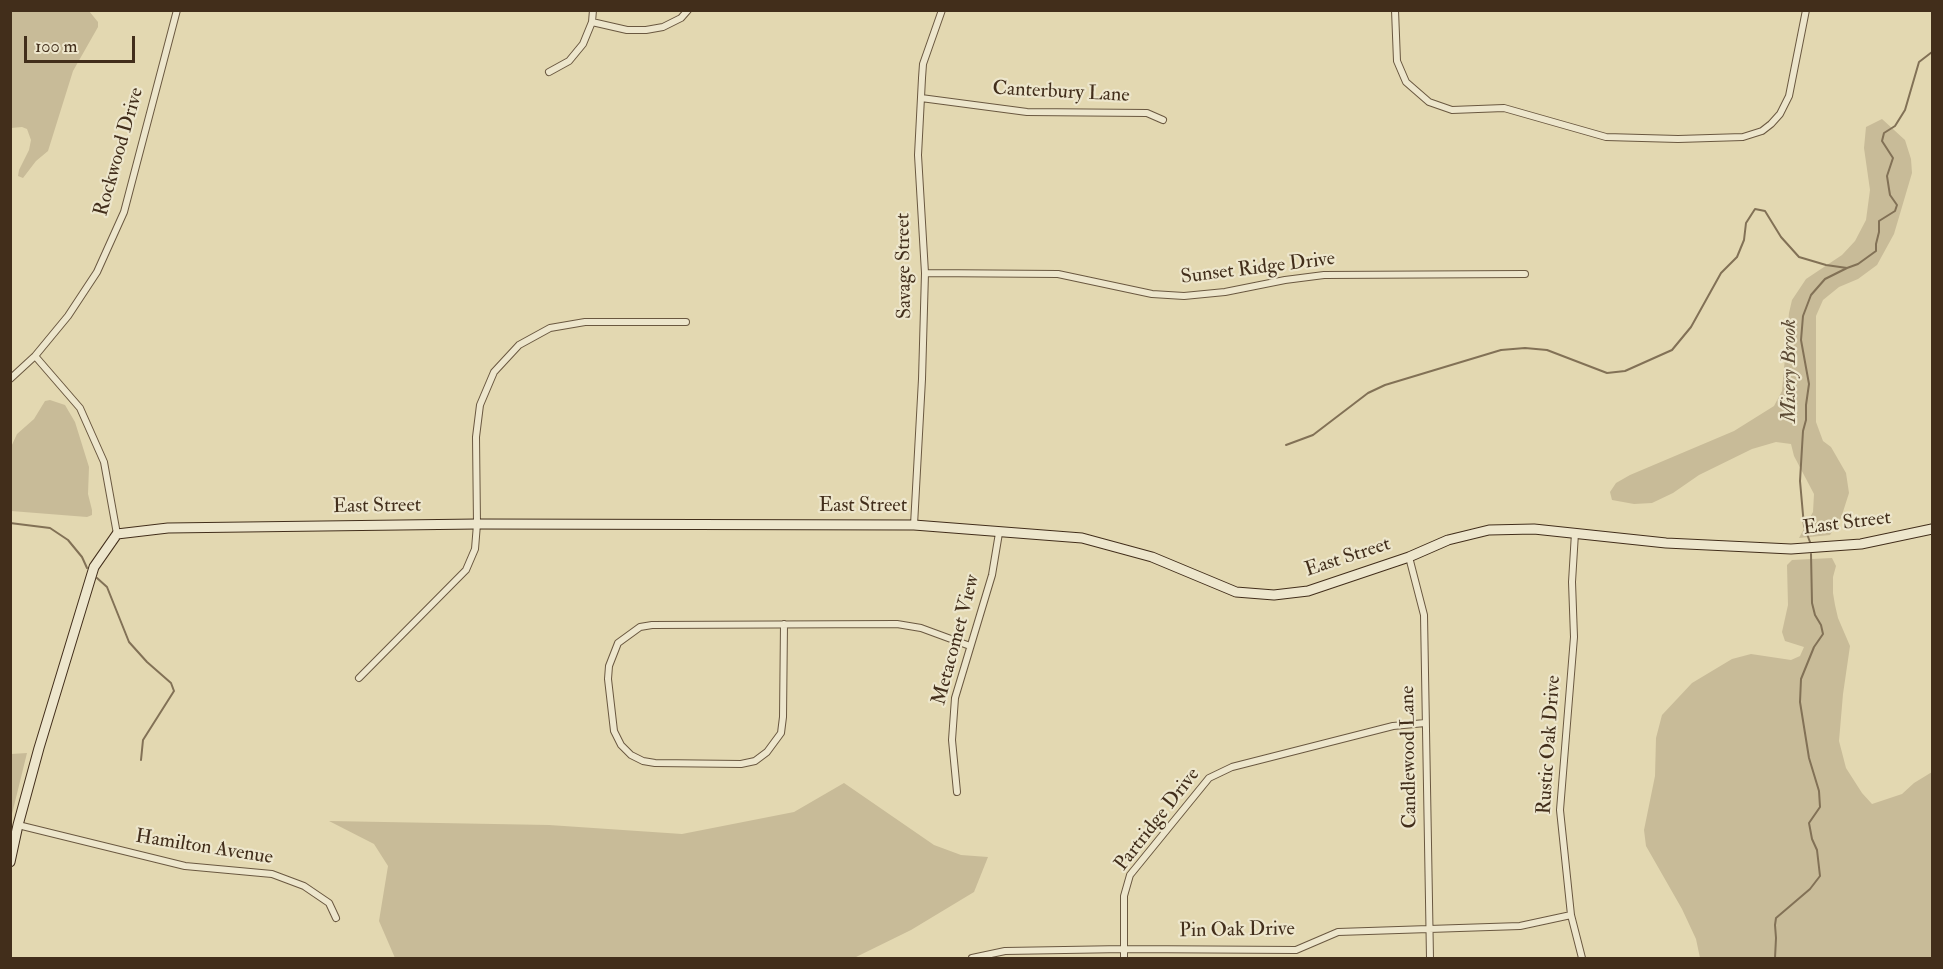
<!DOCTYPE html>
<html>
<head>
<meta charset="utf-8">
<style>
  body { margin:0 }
  #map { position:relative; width:1943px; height:969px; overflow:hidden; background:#e3d8b1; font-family:"IM FELL Double Pica",serif }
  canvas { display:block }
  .frame { position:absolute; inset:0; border:12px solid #422e1b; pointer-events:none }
  .scale { position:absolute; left:24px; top:36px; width:111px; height:27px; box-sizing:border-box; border:3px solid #422e1b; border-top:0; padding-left:8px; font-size:18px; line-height:21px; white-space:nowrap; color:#422e1b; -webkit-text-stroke:4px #ede6cc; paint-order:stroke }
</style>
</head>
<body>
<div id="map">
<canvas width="1943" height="969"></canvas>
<div class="frame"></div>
<div class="scale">100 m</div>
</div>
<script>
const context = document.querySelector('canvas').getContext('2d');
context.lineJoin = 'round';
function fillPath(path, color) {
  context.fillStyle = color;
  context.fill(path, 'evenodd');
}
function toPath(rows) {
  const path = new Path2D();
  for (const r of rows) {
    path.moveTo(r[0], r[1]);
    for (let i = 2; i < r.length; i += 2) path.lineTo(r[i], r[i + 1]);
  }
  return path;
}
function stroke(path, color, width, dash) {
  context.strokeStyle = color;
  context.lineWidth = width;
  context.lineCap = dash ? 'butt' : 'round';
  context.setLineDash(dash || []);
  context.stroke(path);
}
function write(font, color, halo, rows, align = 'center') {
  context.font = font + ' "IM FELL Double Pica",serif';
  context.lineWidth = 4.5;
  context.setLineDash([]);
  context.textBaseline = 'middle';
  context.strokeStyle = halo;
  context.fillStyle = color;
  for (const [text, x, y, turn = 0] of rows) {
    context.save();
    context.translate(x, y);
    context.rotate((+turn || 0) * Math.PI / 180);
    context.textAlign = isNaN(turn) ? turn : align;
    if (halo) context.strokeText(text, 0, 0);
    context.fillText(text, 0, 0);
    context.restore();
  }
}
fillPath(toPath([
  [11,10,89,11,98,22,98,27,73,71,48,151,36,161,23,178,18,176,19,170,29,150,31,140,27,129,22,127,11,128],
  [1882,119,1905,140,1911,159,1912,173,1894,234,1877,265,1858,279,1839,287,1823,300,1816,316,1816,422,1823,441,1831,447,1846,473,1849,493,1841,518,1830,535,1799,538,1813,512,1814,494,1794,456,1791,444,1776,442,1752,449,1699,475,1673,493,1652,503,1634,504,1612,500,1610,492,1616,483,1630,475,1734,431,1774,406,1782,391,1789,313,1792,300,1806,279,1842,255,1855,241,1866,220,1870,190,1864,148,1866,127],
  [50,400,65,405,75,422,89,467,88,494,92,510,92,515,87,517,11,511,11,447,17,434,34,419,45,401],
  [1832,558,1836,566,1833,577,1833,593,1835,605,1838,618,1850,646,1843,694,1839,741,1846,768,1862,793,1872,804,1902,794,1914,783,1932,772,1932,958,1700,958,1696,939,1682,909,1646,846,1644,830,1655,776,1656,738,1662,715,1692,683,1732,659,1751,654,1791,660,1800,656,1804,647,1785,641,1782,632,1788,605,1787,565,1792,560],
  [27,753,11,818,11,754],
  [844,783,934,845,961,855,988,857,974,892,911,930,854,958,395,958,379,921,388,866,374,844,329,821,549,825,682,834,794,812]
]), '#c8bb98');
stroke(toPath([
  [1286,445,1313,435,1368,393,1385,385,1501,350,1525,348,1547,350,1607,373,1625,371,1672,350,1691,327,1721,273,1737,257,1744,240,1746,223,1755,209,1765,211,1781,237,1799,257,1826,265,1847,268],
  [10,523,50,528,68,540,82,557,87,568],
  [1810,542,1804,526,1800,481,1803,431,1806,420,1806,405,1809,384,1801,340,1803,316,1811,295,1825,279,1847,268,1858,264,1876,251,1876,244,1879,232,1879,221,1895,211,1897,205,1890,195,1889,189,1887,176,1893,158,1882,141,1884,133,1895,126,1905,110,1919,62,1932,52],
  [97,578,107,587,129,642,147,662,171,683,174,691,143,740,141,760],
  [1775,958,1776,938,1775,925,1776,918,1810,889,1820,876,1817,850,1812,839,1809,823,1820,807,1819,791,1809,758,1800,702,1801,679,1814,647,1823,634,1821,625,1815,615,1812,603,1811,554]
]), '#827156', 2);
const street = toPath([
  [1395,10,1397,61,1406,82,1429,102,1452,110,1504,108,1606,137,1678,139,1743,137,1762,131,1771,124,1780,114,1789,96,1806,10],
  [592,22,627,30,646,30,663,27,681,18,688,10],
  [549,72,569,61,583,44,592,22,593,10],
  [921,98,1027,112,1147,113,1163,120],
  [925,273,1058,274,1152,294,1184,296,1225,292,1285,280,1324,275,1525,274],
  [35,356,80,408,104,462,117,534],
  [10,379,35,356,68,316,97,272,124,212,177,10],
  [914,525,922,379,925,273,918,155,922,78,923,64,942,10],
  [1575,533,1572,582,1574,637,1560,810,1571,915,1582,958],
  [1409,557,1424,615,1430,958],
  [784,624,783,717,781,733,767,752,755,761,741,764,655,763,643,761,631,755,621,745,614,731,608,679,609,666,618,643,640,627,652,625,897,624,921,628,970,646],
  [359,678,466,570,475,549,477,524,476,437,480,405,494,372,519,345,550,328,585,322,686,322],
  [957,792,952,740,955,698,992,575,999,533],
  [18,825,185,866,272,874,304,886,329,903,336,918],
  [972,958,1005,951,1124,949,1296,950,1338,932,1520,926,1571,915],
  [1124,958,1124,896,1130,875,1209,778,1232,767,1393,726,1425,723]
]);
const secondary = toPath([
  [10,862,18,825,39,748,94,567,117,534,168,528,477,524,914,525,1082,538,1152,557,1236,592,1274,595,1308,591,1409,557,1448,540,1489,530,1534,529,1666,543,1791,549,1861,544,1932,529]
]);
stroke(street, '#6a5840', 8);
stroke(secondary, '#422e1b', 11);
stroke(street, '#ede6cc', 6);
stroke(secondary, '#ede6cc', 9);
write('20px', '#422e1b', '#ede6cc', [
  ["Canterbury Lane",1061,93,3],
  ["Rockwood Drive",120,152,-74],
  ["Savage Street",905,266,-91],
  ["Sunset Ridge Drive",1258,269,-7],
  ["East Street",377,507,-1],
  ["East Street",863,507],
  ["East Street",1847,524,-7],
  ["East Street",1348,558,-18],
  ["Metacomet View",957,640,-75],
  ["Rustic Oak Drive",1550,745,-86],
  ["Candlewood Lane",1410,757,-91],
  ["Partridge Drive",1158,820,-52],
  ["Hamilton Avenue",204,848,9],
  ["Pin Oak Drive",1237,931,-1]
]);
write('italic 21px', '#5c4a34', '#ede6cc', [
  ["Misery Brook",1790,371,-90]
]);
</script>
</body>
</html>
